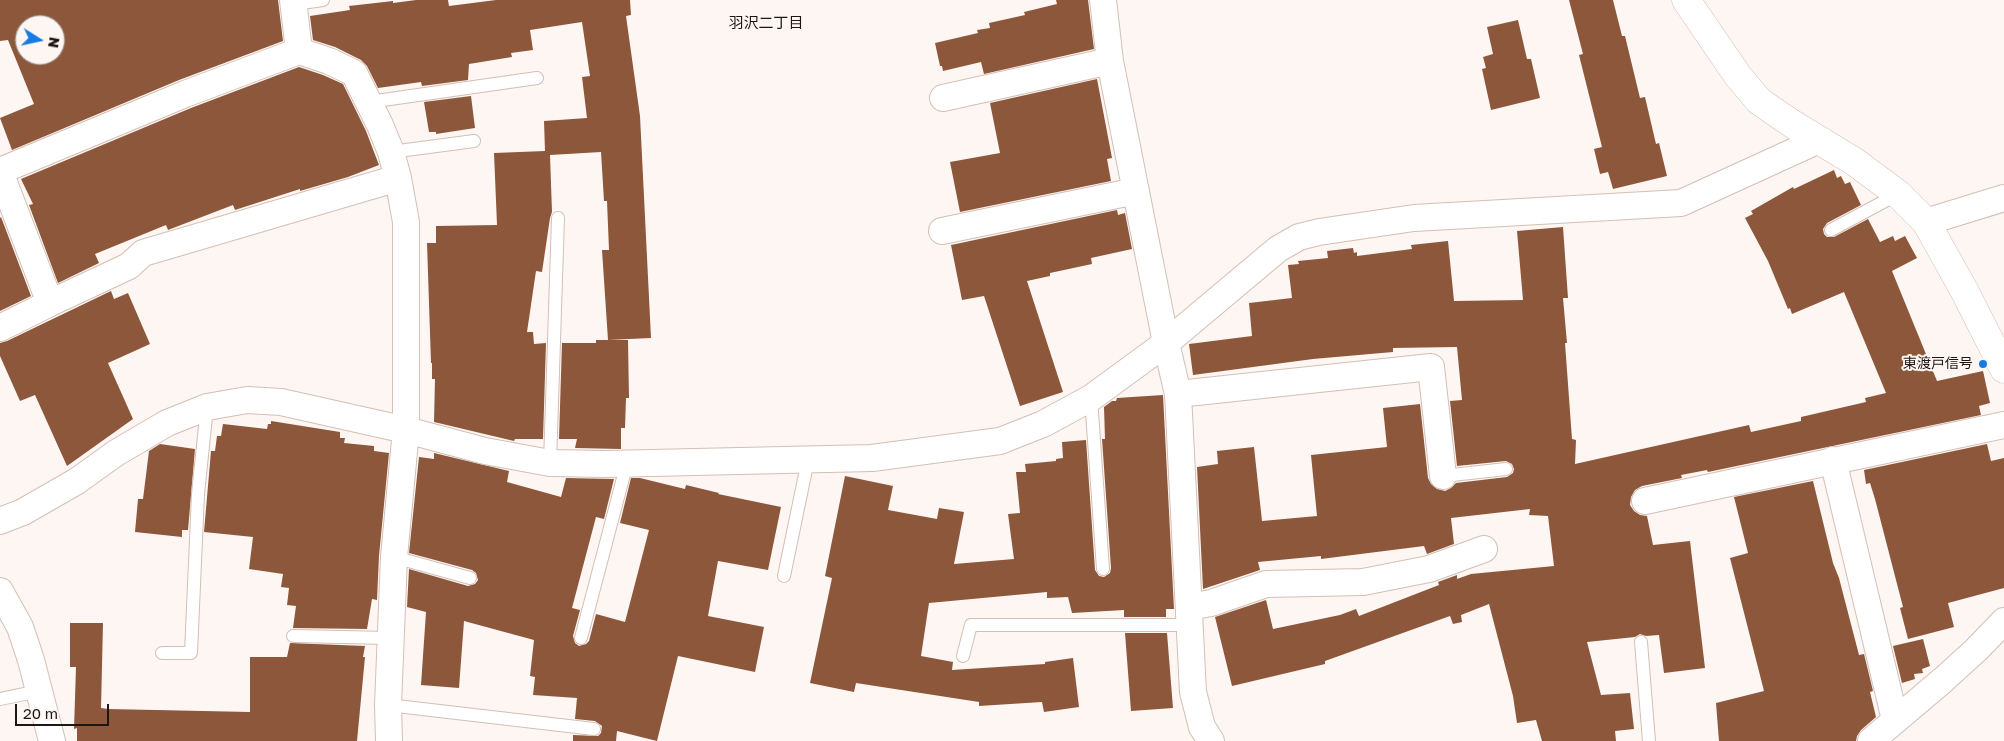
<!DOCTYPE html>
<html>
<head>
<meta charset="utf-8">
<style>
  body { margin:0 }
  #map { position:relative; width:2004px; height:741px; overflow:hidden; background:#fef6f2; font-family:"Golos Text",sans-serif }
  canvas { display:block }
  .north { position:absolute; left:15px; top:15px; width:50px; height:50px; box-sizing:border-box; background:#fef6f2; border:1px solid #a49c98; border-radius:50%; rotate:100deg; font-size:14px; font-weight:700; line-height:20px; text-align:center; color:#1d1612 }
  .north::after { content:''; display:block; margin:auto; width:18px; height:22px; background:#167ce4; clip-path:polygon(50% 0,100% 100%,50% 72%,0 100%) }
  .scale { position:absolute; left:15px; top:704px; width:94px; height:22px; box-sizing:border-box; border:2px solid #1d1612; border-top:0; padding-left:6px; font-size:15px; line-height:18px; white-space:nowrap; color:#1d1612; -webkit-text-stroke:4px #fef6f2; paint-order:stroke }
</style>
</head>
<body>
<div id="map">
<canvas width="2004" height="741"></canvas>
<div class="north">N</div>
<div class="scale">20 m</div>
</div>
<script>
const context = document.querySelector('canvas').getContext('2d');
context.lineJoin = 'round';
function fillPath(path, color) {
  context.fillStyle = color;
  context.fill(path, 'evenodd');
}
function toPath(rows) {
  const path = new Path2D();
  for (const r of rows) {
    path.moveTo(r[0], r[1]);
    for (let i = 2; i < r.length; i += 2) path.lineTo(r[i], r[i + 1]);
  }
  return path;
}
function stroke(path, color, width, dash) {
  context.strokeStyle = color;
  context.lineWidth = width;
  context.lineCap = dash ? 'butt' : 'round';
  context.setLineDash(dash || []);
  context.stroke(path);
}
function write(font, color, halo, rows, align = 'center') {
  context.font = font + ' "Golos Text","Noto Sans JP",sans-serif';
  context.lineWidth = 4;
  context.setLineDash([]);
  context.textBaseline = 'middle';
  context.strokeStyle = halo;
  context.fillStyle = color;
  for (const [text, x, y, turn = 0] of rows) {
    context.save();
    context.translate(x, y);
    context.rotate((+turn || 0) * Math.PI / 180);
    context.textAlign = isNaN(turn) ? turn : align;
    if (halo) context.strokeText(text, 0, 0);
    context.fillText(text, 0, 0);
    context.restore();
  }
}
fillPath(toPath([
  [0,0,278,0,283,41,179,80,12,150,0,118,34,104,8,40,0,41],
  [25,25,55,25,55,55,25,55],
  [416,0,448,0,449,6,496,0,630,0,631,15,626,16,640,116,651,338,608,340,602,250,609,250,607,201,604,201,601,152,550,155,552,212,550,218,542,272,536,271,527,332,533,332,534,344,546,343,543,439,515,439,514,441,434,422,435,379,432,379,432,363,431,363,427,243,436,243,436,226,497,225,494,153,545,151,544,121,587,118,582,77,590,76,582,22,530,30,533,50,511,53,512,57,469,64,468,80,422,86,421,82,378,88,367,66,361,60,335,47,313,40,310,16,350,10,349,6,393,1,393,3],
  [1056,0,1088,0,1094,49,984,74,981,62,943,71,942,66,940,66,935,43,978,33,977,30,990,28,989,23,1025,15,1024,12,1057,4],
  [1569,0,1613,0,1622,36,1625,36,1640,98,1645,97,1656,144,1659,143,1667,176,1613,189,1608,172,1600,174,1594,149,1602,147,1579,55,1583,54],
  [1518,20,1527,59,1531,59,1540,98,1491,110,1482,69,1486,68,1483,57,1493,54,1487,27],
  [299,67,323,75,343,84,366,131,379,165,348,177,300,191,300,189,235,210,233,205,168,230,166,225,95,254,99,263,58,283,29,205,33,204,21,179,191,108],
  [1097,79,1112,158,1107,159,1111,181,960,212,950,162,1000,153,990,103],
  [471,96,475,128,436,134,436,132,429,132,424,102],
  [1834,170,1837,178,1841,176,1845,184,1850,182,1861,205,1827,223,1823,229,1824,234,1827,237,1834,237,1868,219,1880,242,1893,236,1895,241,1905,236,1917,258,1892,271,1937,381,1983,371,1990,403,1979,406,1981,415,1708,472,1707,470,1681,475,1682,478,1642,486,1635,490,1631,497,1630,505,1634,511,1640,515,1647,516,1653,545,1690,541,1705,668,1664,673,1659,635,1646,636,1640,634,1635,637,1587,642,1601,695,1630,693,1634,729,1615,731,1616,741,1542,741,1536,720,1517,723,1513,696,1489,604,1461,615,1462,622,1453,624,1450,616,1325,661,1325,664,1232,686,1215,617,1266,600,1273,629,1340,615,1356,609,1359,616,1439,585,1438,582,1457,575,1457,579,1471,574,1554,566,1548,516,1529,515,1530,509,1451,518,1454,544,1427,554,1424,546,1321,559,1321,556,1258,562,1260,570,1203,589,1197,467,1218,464,1217,451,1254,447,1262,521,1317,516,1311,455,1387,447,1383,408,1420,404,1428,478,1431,484,1437,489,1445,491,1451,488,1456,483,1507,477,1513,473,1514,469,1512,464,1506,461,1457,466,1450,401,1462,400,1457,347,1393,348,1393,352,1313,359,1193,375,1189,344,1252,336,1249,303,1292,298,1288,265,1299,264,1298,261,1328,258,1327,251,1353,248,1354,253,1357,252,1357,256,1412,249,1411,245,1448,241,1454,301,1523,300,1517,231,1563,227,1568,298,1563,298,1567,343,1565,343,1572,439,1576,440,1575,464,1749,425,1751,432,1801,421,1801,417,1866,402,1865,398,1886,393,1844,292,1792,314,1790,308,1788,309,1768,261,1745,218,1753,214,1751,211,1793,187,1794,189],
  [1117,210,1118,215,1125,213,1132,249,1091,258,1092,264,1050,273,1050,276,1027,281,1063,392,1020,406,984,296,962,300,951,245],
  [1,217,31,296,0,311,0,218],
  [111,291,114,299,128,293,150,344,108,363,133,419,67,466,35,395,20,401,0,356,0,343,7,341],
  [596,340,628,340,629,398,626,398,625,428,621,428,621,449,575,448,577,439,559,439,562,343,596,343],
  [1163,395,1174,609,1166,609,1166,617,1124,617,1124,610,1072,613,1068,597,1047,598,1047,592,929,603,921,656,953,662,952,670,1045,664,1045,662,1073,658,1079,707,1044,712,1042,702,979,706,979,702,856,683,854,692,810,683,832,578,825,576,845,476,893,486,888,510,937,519,939,508,964,512,954,564,1014,559,1008,514,1020,513,1016,472,1026,472,1025,464,1056,461,1056,459,1063,458,1062,442,1086,440,1095,570,1099,576,1104,577,1110,573,1111,568,1102,439,1105,439,1104,407,1112,401,1116,401,1117,398],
  [271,421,340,432,340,438,345,438,344,443,374,446,374,451,389,453,379,556,377,600,372,599,367,629,293,628,296,606,287,605,289,588,281,587,283,574,249,569,253,537,204,532,211,451,215,451,217,436,221,436,223,424,267,429,268,424,271,424],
  [160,444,195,449,188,530,182,530,182,537,135,532,138,499,143,499,149,451],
  [1987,444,1991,461,2004,458,2004,588,1948,603,1954,627,1908,639,1900,608,1903,607,1875,499,1870,483,1866,484,1864,470],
  [434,453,509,471,507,482,561,497,566,478,614,479,604,519,596,517,572,608,580,610,573,636,575,643,579,646,586,644,589,641,596,614,625,622,649,530,620,523,631,478,640,478,685,489,686,485,719,493,718,494,781,507,768,570,718,561,708,616,764,627,755,672,678,656,657,741,617,731,616,741,573,741,573,735,598,736,601,733,602,726,595,721,575,719,577,698,533,695,535,677,530,676,534,640,464,621,459,688,421,685,426,612,407,607,409,569,468,586,475,584,478,580,476,573,472,570,409,553,419,457,434,459],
  [1813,481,1833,563,1839,578,1859,655,1864,654,1873,691,1870,692,1876,717,1861,730,1857,736,1856,741,1719,741,1716,703,1764,691,1730,558,1748,553,1734,497],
  [70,623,103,623,101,708,108,709,250,712,250,657,287,657,290,643,365,646,363,657,365,657,357,741,77,741,77,728,74,729,76,667,70,667],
  [1125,633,1167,633,1173,708,1131,711],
  [1923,639,1930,666,1922,669,1923,673,1914,674,1915,679,1902,683,1893,646]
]), '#8d573c');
const service = toPath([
  [294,4,323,0],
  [369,102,537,78],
  [391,152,474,141],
  [1831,230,1898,194],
  [1091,398,1103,569],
  [550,463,558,218],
  [1443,476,1506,469],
  [394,557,470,578],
  [784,576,808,460],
  [293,636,390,638],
  [581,638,627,463],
  [1641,642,1649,741],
  [162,653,191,653,198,494,207,407],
  [963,656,971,625,1190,625],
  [0,699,39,691],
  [388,705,594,729]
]);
const minor = toPath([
  [293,0,299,51],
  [1103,0,1110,61,1166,343,1178,394,1193,692,1202,727,1211,741],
  [943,98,1110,61],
  [0,171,185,94,299,51,329,61,354,73,380,125,391,152,398,178,406,222,406,430,394,557,388,705,389,741],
  [0,172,50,303,0,328],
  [1926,222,2004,198],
  [942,231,1136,191],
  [50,303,129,266,143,253,398,178],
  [1178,394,1431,367,1443,476],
  [1833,460,1895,720],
  [1645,501,2004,425],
  [0,521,23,512,77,481,116,453,167,423,207,407,247,400,281,402,406,430,485,451,550,463,607,464,872,458,1000,441,1043,424,1091,398,1166,343,1278,249,1299,237,1319,232,1414,218,1681,203,1819,140],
  [0,591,20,627,31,660,52,741],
  [1190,607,1211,603,1266,584,1363,582,1429,569,1484,549],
  [1871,741,1943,680,1976,650,2004,621]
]);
const tertiary = toPath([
  [1686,0,1738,76,1759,101,1791,123,1855,162,1898,194,1926,222,1965,292,2004,369]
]);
stroke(service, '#d3bfb5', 14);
stroke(minor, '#d3bfb5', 28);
stroke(tertiary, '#d3bfb5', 29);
stroke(service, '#fff', 12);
stroke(minor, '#fff', 26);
stroke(tertiary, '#fff', 28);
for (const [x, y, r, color] of [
  [1983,364,5,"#167ce4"]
]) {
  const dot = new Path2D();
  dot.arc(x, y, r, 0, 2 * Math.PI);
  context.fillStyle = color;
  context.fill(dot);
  stroke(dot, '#fef6f2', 2);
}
write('14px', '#1d1612', '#fef6f2', [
  ["東渡戸信号",1973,364]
], 'right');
write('15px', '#1d1612', '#fef6f2', [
  ["羽沢二丁目",766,23]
]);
</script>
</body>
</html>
